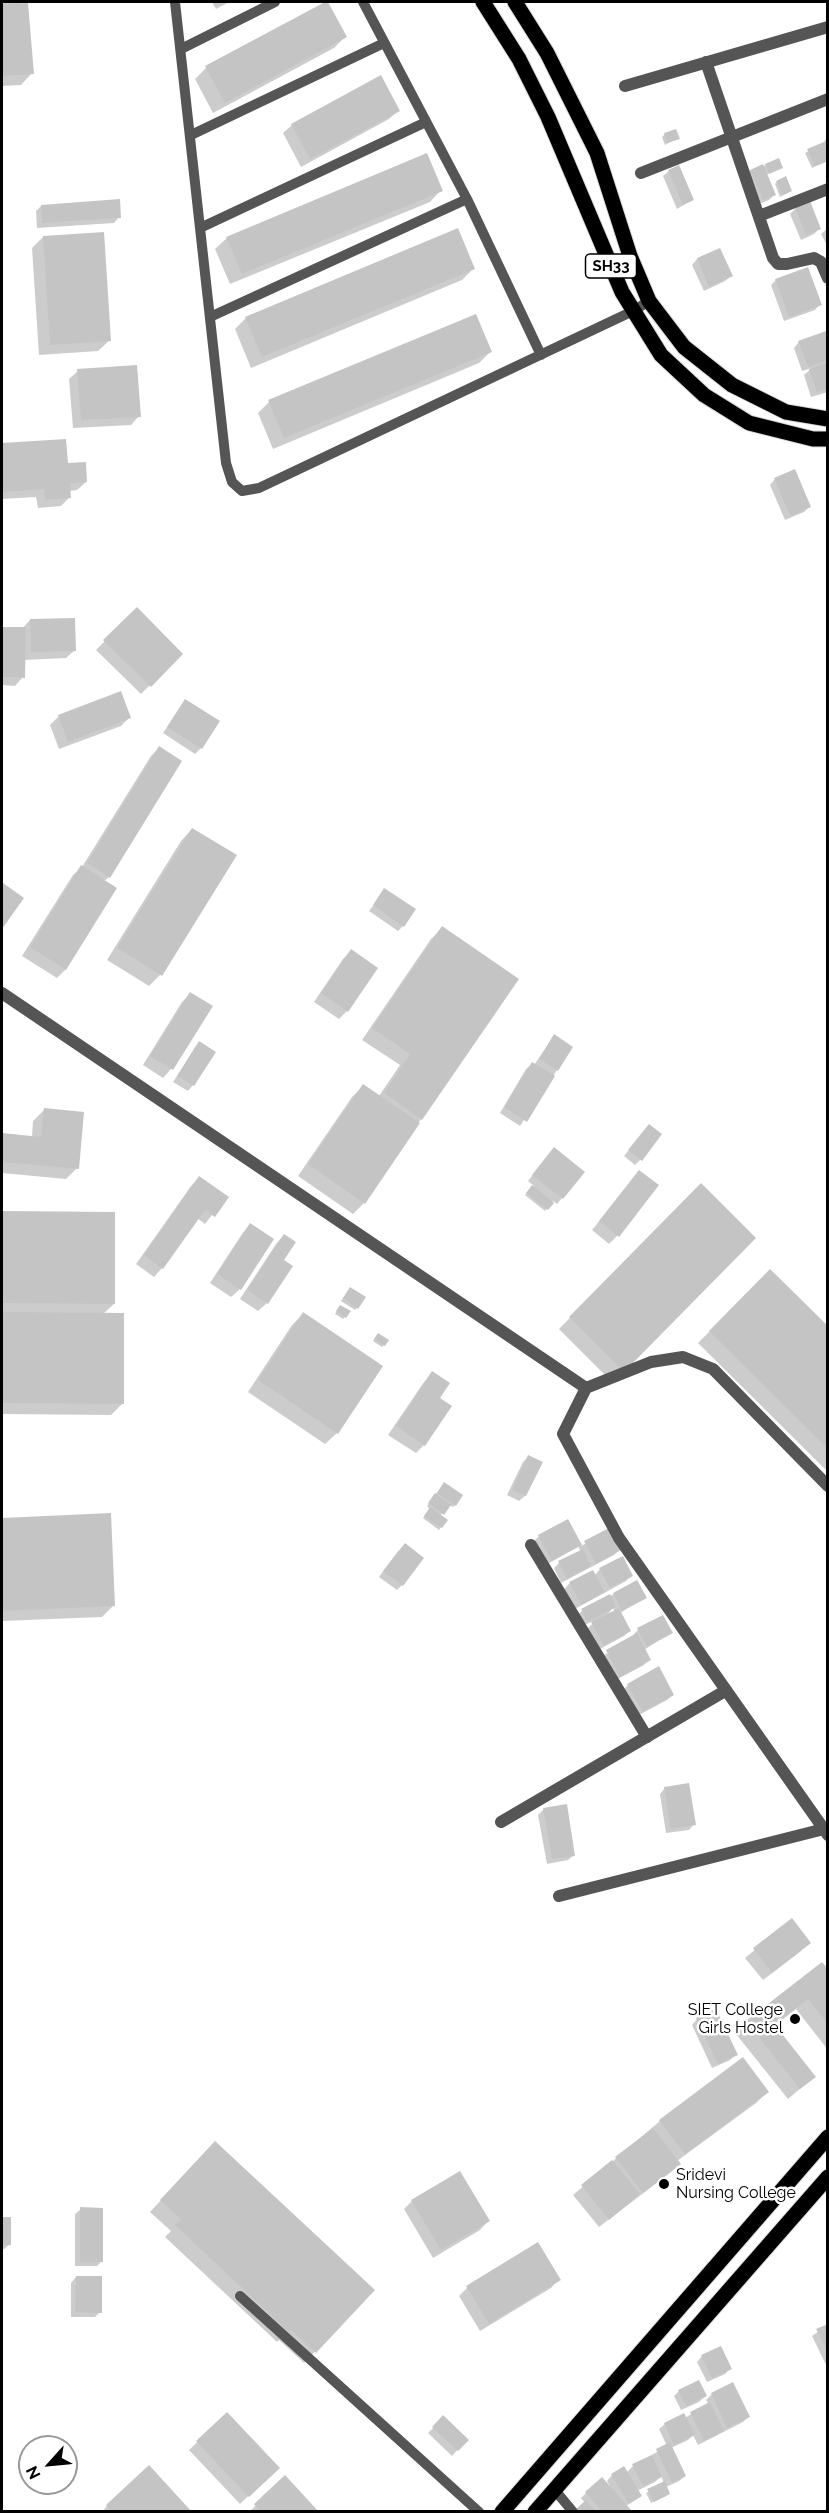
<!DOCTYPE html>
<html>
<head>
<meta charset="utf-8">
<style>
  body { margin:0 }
  #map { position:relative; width:829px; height:2513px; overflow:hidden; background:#fff; font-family:Raleway,sans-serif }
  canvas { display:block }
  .frame { position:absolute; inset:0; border:3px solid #000; pointer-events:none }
  .north { position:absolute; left:18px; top:2435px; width:60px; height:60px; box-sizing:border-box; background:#fff; border:2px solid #999; border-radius:50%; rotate:243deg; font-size:16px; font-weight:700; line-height:24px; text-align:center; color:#000 }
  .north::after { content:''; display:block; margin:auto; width:21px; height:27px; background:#000; clip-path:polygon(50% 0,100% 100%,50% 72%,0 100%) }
</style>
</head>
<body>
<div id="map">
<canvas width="829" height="2513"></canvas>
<div class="frame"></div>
<div class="north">N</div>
</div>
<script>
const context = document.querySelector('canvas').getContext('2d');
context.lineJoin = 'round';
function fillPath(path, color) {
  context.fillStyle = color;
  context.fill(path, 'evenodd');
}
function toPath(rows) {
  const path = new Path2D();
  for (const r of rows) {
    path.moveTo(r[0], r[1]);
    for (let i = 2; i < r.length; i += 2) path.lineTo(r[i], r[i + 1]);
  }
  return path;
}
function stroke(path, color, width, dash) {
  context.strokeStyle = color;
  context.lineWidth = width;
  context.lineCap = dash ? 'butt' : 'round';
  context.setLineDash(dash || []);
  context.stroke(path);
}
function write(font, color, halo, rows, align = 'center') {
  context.font = font + ' Raleway,sans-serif';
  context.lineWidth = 5;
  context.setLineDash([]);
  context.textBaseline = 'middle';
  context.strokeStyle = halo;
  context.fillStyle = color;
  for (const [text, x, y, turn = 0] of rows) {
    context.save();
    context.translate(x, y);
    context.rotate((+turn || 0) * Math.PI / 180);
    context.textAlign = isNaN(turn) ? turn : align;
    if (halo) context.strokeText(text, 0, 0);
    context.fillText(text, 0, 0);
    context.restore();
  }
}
fillPath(toPath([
  [2,2,22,2,19,5,32,73,21,85,2,86],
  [212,2,229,2,216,9],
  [345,37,334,48,213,113,195,79,206,68],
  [398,111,389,119,301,167,283,133,292,125],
  [665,134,678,138,665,145,662,137],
  [828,137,828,161,812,168,805,153,822,144],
  [766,165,782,167,766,175,775,194,769,200,757,205,745,177,750,171],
  [669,171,692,200,677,209,663,176],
  [777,182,791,191,780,197,775,184],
  [441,190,430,202,230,284,215,249,227,238],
  [41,206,119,217,114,223,37,228,36,211],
  [796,208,819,229,814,234,801,240,790,214],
  [828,228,828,247,821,234],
  [43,237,110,340,98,351,39,355,32,248],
  [719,249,731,276,725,281,704,291,692,265,697,259],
  [474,268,462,280,251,368,235,329,246,318],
  [776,280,820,304,815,310,784,321,771,285],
  [825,333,828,339,828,392,811,397,804,375,812,368,802,371,794,348,799,342],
  [490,352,479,363,273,449,258,413,269,402],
  [78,371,139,416,131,425,73,428,69,379],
  [65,441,67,465,86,482,77,490,69,491,69,498,61,506,38,508,36,497,2,499,2,445],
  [775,479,810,506,804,512,785,520,770,485],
  [137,609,181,654,141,694,96,650],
  [30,620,75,650,66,658,24,660,23,677,15,686,2,685,2,628,22,629],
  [185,701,201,748,195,754,163,733],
  [59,716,129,718,121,726,59,749,50,725],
  [159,748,109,877,104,881,115,888,65,970,57,978,22,956,73,875,82,867,151,756],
  [192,829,235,856,160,975,149,986,107,960,181,841],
  [3,885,22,898,2,927,2,887],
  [385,890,403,926,398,931,369,911],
  [442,928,421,1119,364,1203,353,1214,298,1176,352,1097,363,1086,379,1096,400,1065,362,1040,431,939],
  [351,951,347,1011,339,1019,314,1002,343,959],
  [190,994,210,1007,171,1069,163,1078,143,1065,182,1002],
  [554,1036,557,1070,520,1126,500,1113,526,1069,532,1064,534,1065],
  [199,1043,193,1085,188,1091,173,1082],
  [44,1110,77,1168,66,1179,2,1173,2,1134,32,1137,33,1121],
  [644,1131,640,1160,635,1165,624,1156],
  [549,1154,562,1198,557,1204,553,1201,545,1211,525,1195,534,1186,528,1181],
  [639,1172,617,1236,609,1244,592,1230],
  [199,1178,226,1197,205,1224,197,1218,162,1268,154,1277,136,1264,191,1186],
  [701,1185,754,1238,612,1382,559,1329],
  [2,1213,114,1213,114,1304,103,1314,122,1404,111,1415,2,1414],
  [250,1225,240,1289,231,1297,210,1283,242,1234],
  [284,1235,282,1261,267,1303,258,1311,240,1299,276,1244],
  [770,1271,828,1328,828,1472,698,1343],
  [348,1291,357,1308,355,1310,341,1301],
  [338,1309,345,1317,343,1319,335,1314],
  [303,1314,337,1433,325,1444,248,1392,292,1325],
  [376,1337,384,1345,382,1347,373,1341],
  [433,1373,438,1398,424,1445,416,1453,388,1435,424,1382],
  [528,1457,541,1463,525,1496,519,1501,507,1495,523,1462],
  [442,1486,455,1505,453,1507,449,1505,440,1516,446,1520,439,1530,423,1518,430,1509,427,1506],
  [110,1515,114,1605,102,1617,2,1621,2,1519],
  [568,1521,581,1546,608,1530,619,1550,614,1555,561,1583,554,1568,559,1563,581,1552,578,1546,546,1565,534,1541,539,1536],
  [399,1550,402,1585,397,1590,379,1577],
  [600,1569,632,1575,626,1581,575,1609,564,1589,570,1583,593,1572,595,1575],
  [614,1594,645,1597,620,1613,629,1631,624,1636,598,1650,587,1629,596,1620,582,1626,576,1616,582,1611],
  [613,1608,615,1612,606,1616],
  [638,1630,671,1632,644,1650,649,1659,644,1665,614,1681,601,1657,634,1637,633,1635],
  [628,1685,673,1695,667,1700,637,1716,623,1690],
  [665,1788,694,1824,689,1830,666,1833,660,1794],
  [544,1809,574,1855,568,1860,547,1864,538,1815],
  [791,1920,801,1951,763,1980,745,1958],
  [828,1972,828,2050,796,2009,774,2026,814,2077,788,2099,736,2034,747,2022],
  [697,2019,736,2054,730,2060,712,2068,692,2025],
  [767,2092,756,2103,677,2161,679,2164,671,2172,599,2227,573,2195,660,2121],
  [204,2154,373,2290,304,2363,279,2340,277,2342,165,2237,171,2231,150,2212],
  [412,2201,488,2221,480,2230,433,2258,404,2209],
  [81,2209,102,2261,97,2266,75,2266,75,2214],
  [2,2218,10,2218,10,2244,4,2249,2,2249],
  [76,2277,100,2312,95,2317,71,2317,71,2283],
  [559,2279,551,2288,480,2331,459,2296,467,2288],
  [828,2325,828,2369,812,2336],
  [702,2356,730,2369,725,2374,707,2382,697,2362],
  [679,2391,705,2396,699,2402,681,2410,674,2396],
  [712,2394,748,2417,743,2422,698,2445,693,2435,688,2440,671,2448,685,2476,679,2481,666,2487,666,2496,651,2503,646,2493,664,2483,661,2476,655,2482,637,2491,640,2496,625,2507,627,2512,575,2512,585,2503,581,2498,586,2493,610,2486,607,2481,612,2475,626,2473,633,2466,667,2446,659,2429,665,2424,685,2418,708,2403,706,2400],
  [227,2414,277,2468,240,2504,189,2450],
  [443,2418,466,2440,452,2456,428,2433],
  [285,2477,317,2512,249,2512],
  [107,2506,190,2512,102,2512]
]), '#0003');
fillPath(toPath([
  [325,2,328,2,347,37,225,103,205,66],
  [28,3,34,74,2,76,2,4],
  [381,75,400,111,310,159,291,124],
  [676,129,680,139,667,143,664,133],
  [824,142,828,149,828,161,815,166,807,149],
  [427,153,443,191,242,274,226,237],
  [779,158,783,168,769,174,765,164],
  [763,164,776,195,763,200,750,170],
  [679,165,694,200,683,205,668,170],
  [786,176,792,191,783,195,776,181],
  [120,199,121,218,42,223,41,205],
  [810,201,821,229,806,235,795,207],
  [458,228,475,269,262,357,245,317],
  [104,232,111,341,50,345,43,236],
  [720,248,733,276,709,287,697,258],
  [808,267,822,305,789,317,775,279],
  [476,314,492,352,284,438,268,400],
  [826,331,828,360,808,367,798,341],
  [828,362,828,389,817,392,809,369],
  [137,365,141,417,81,420,77,369],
  [66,439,68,463,86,462,87,482,70,483,71,498,45,500,44,489,3,492,2,443],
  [795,469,811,507,790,516,774,478],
  [137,607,183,654,151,687,103,640],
  [75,618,76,651,31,652,30,619],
  [2,627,26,627,25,678,2,677],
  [121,691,131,718,68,742,58,715],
  [185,699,220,721,202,749,167,727],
  [159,746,182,761,110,878,87,863],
  [192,828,237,855,162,976,117,948],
  [81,865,117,888,66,970,30,947],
  [3,883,24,898,2,929,2,885],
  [384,888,416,909,404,927,373,905],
  [442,926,519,979,422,1120,384,1093,410,1054,372,1028],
  [351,949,378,968,348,1012,321,993],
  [190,992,213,1006,173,1070,150,1056],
  [554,1034,573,1047,558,1071,539,1059],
  [199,1041,216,1052,194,1086,177,1076],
  [532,1062,555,1076,527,1122,504,1107],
  [363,1084,420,1123,365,1204,308,1164],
  [44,1108,84,1112,79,1169,2,1162,2,1133,41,1137],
  [649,1124,662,1134,642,1161,628,1150],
  [554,1147,585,1172,563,1199,532,1175],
  [639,1170,659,1185,619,1237,599,1221],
  [199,1176,229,1197,215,1217,205,1210,163,1269,144,1255],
  [701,1183,756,1238,624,1372,569,1317],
  [532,1185,554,1203,548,1210,526,1193],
  [2,1211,115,1212,115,1304,2,1303],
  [250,1223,274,1239,241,1290,217,1274],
  [284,1234,296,1242,284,1260,293,1266,268,1304,247,1290],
  [770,1269,828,1326,828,1449,709,1331],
  [350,1287,366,1297,358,1309,343,1298],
  [340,1305,351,1311,346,1318,336,1311],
  [2,1312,124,1313,124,1404,2,1403],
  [303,1312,383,1366,338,1434,258,1380],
  [378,1333,389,1340,385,1346,374,1339],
  [432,1371,450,1383,440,1398,452,1406,425,1446,396,1426],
  [528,1455,543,1462,526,1496,512,1490],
  [444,1482,463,1495,456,1506,437,1493],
  [435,1493,451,1505,444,1515,428,1503],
  [430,1507,448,1520,442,1528,424,1516],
  [111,1513,115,1606,2,1611,2,1518],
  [568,1519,582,1545,552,1561,538,1535],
  [609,1528,621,1550,596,1564,584,1541],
  [405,1543,424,1558,403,1586,383,1571],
  [583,1549,591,1566,567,1579,558,1561],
  [623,1556,633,1576,610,1588,599,1568],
  [593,1570,605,1592,581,1605,569,1582],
  [637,1580,647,1598,622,1611,613,1593],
  [610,1594,616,1607,587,1622,581,1609],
  [619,1608,631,1631,604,1646,591,1622],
  [663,1615,673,1633,647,1647,637,1628],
  [637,1633,651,1660,620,1677,606,1650],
  [659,1666,674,1695,643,1712,627,1684],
  [689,1783,696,1825,671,1829,664,1787],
  [567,1804,575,1856,552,1859,543,1808],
  [792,1918,811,1943,772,1973,753,1948],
  [822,1962,828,1969,828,2024,808,1999,775,2025,816,2077,800,2089,746,2021],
  [716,2009,738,2055,718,2064,696,2018],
  [743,2057,769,2092,685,2154,659,2120],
  [653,2128,681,2164,643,2193,615,2157],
  [215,2141,375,2290,316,2353,291,2330,289,2332,175,2225,181,2219,160,2200],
  [612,2160,640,2194,609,2220,581,2185],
  [460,2171,490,2221,441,2250,411,2200],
  [80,2207,103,2208,103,2262,80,2262],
  [2,2217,11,2217,11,2245,2,2245],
  [538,2242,561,2280,489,2324,466,2286],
  [76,2276,102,2276,102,2313,75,2312],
  [828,2324,828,2352,816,2329],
  [721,2346,732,2369,712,2378,701,2355],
  [699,2380,707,2396,686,2406,678,2390],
  [733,2382,750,2417,727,2428,711,2393],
  [710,2402,724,2431,704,2441,690,2412],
  [227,2412,280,2468,249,2497,196,2441],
  [684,2413,695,2435,674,2445,664,2423],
  [443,2415,469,2440,458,2451,432,2427],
  [670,2442,686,2476,672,2483,656,2449],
  [652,2455,662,2477,643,2486,632,2464],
  [149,2465,192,2512,112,2512,106,2505],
  [624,2466,642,2496,629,2504,611,2474],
  [285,2475,319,2512,260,2512,254,2504],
  [602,2477,631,2510,629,2512,603,2512,585,2492],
  [665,2481,670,2494,654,2502,647,2489],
  [586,2500,596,2512,573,2512]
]), '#c4c4c4');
const primary = toPath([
  [483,2,519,59,548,117,622,292,661,355,704,395,749,423,813,439,828,439],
  [515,2,547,53,597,153,630,256,649,301,684,347,732,385,786,412,828,419],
  [502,2512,828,2137],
  [535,2512,828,2177]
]);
stroke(primary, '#dbdbdb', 17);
stroke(toPath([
  [175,2,226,463,232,482,242,491,259,488,633,311,649,301],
  [363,2,467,199,541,355],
  [181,49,275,2],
  [191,135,384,43],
  [200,228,426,122],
  [210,317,467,199],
  [240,2296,479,2512],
  [554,2489,573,2512]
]), '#555', 10);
stroke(toPath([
  [706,62,773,258,778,264,787,264,814,258,821,262,828,278],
  [625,86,828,27],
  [641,173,828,99],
  [759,216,828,189],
  [2,993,586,1388],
  [828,1486,713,1369,683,1357,651,1362,586,1388,563,1434,619,1538,828,1835],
  [531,1545,647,1737],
  [501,1822,725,1691],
  [559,1896,824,1829]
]), '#555', 12);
stroke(primary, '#000', 15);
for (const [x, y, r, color] of [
  [795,2019,6,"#000"],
  [664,2184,6,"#000"]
]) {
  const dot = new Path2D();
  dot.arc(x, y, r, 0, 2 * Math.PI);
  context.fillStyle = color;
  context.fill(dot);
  stroke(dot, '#fff', 2);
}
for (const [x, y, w] of [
  [611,266,51]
]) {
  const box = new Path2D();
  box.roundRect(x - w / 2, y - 12, w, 24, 4.5);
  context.fillStyle = '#fff';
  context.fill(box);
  stroke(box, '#000', 1.5);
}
write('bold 15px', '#000', null, [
  ["SH33",611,266]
]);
write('16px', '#000', '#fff', [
  ["SIET College",783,2010],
  ["Girls Hostel",783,2028],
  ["Sridevi",676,2175,"left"],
  ["Nursing College",676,2193,"left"]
], 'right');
</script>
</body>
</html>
